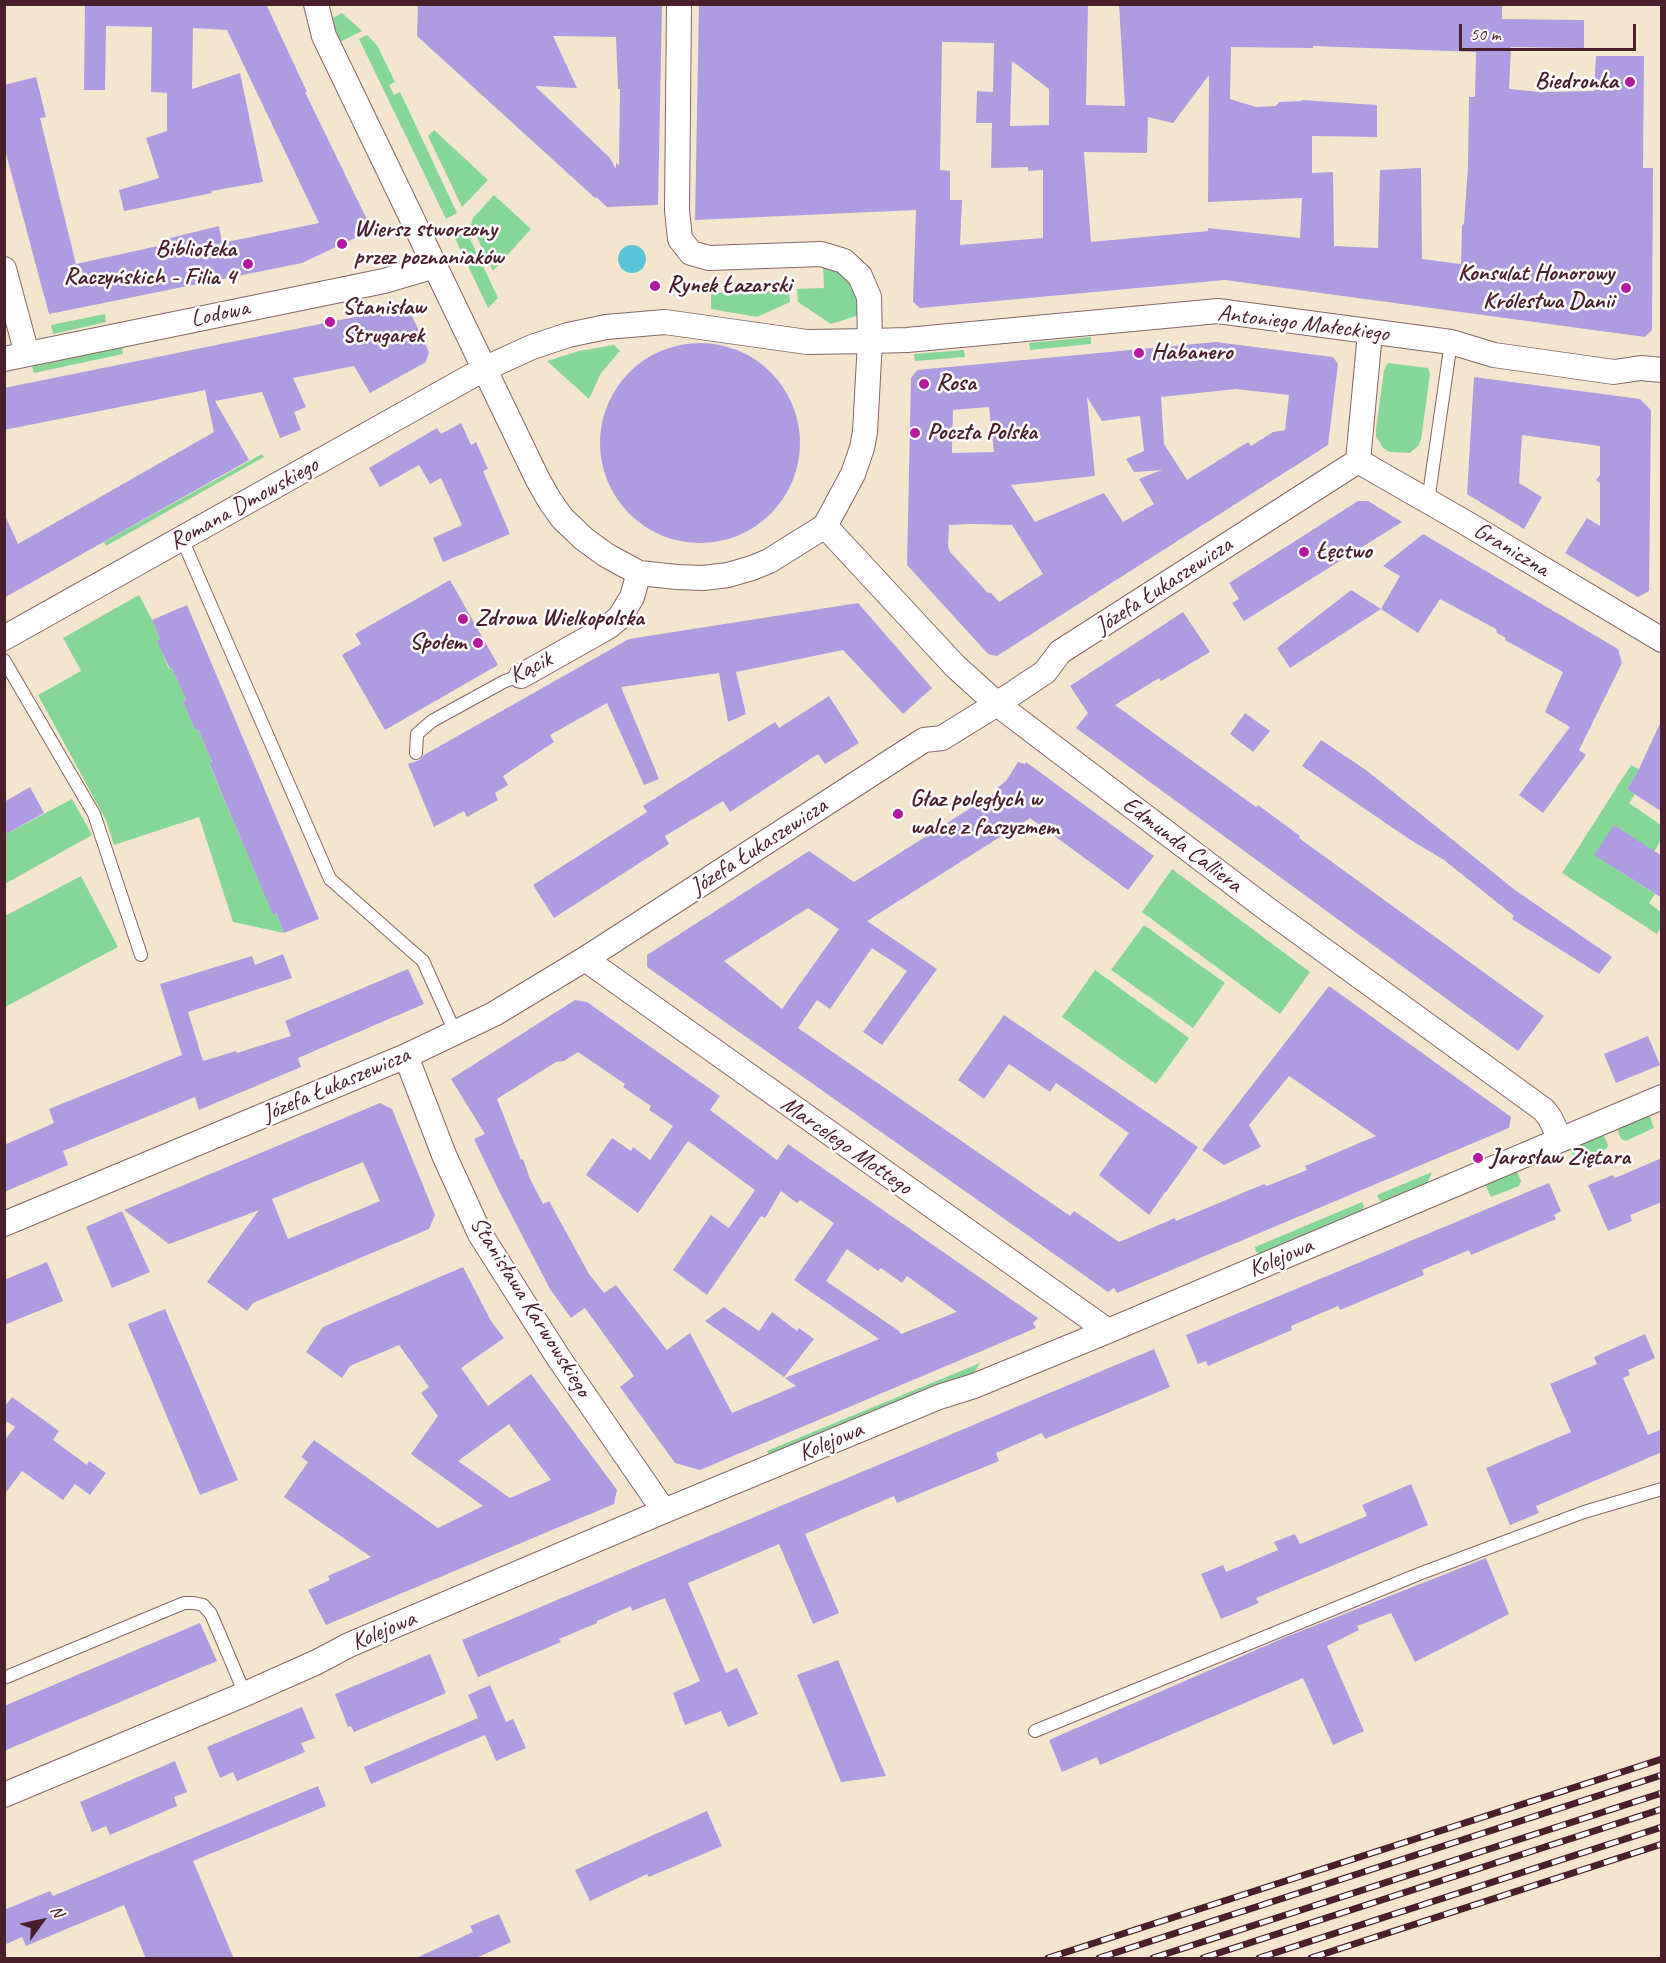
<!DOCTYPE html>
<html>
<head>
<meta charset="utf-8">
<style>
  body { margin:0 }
  #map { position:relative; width:1666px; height:1963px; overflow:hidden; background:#f4e6ce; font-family:Caveat,sans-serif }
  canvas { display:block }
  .frame { position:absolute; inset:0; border:6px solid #4a1f2b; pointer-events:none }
  .north { position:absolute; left:12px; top:1891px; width:60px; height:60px; -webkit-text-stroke:4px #fff; paint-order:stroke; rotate:57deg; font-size:16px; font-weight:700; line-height:24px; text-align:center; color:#4a1f2b }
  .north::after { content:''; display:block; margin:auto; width:21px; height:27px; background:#4a1f2b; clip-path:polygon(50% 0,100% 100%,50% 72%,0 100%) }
  .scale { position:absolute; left:1459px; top:24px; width:177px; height:27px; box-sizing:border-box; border:3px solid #4a1f2b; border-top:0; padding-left:8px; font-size:18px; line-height:21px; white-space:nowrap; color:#4a1f2b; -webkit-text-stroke:4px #fff; paint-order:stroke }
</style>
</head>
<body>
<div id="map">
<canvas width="1666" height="1963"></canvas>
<div class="frame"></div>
<div class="north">N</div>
<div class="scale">50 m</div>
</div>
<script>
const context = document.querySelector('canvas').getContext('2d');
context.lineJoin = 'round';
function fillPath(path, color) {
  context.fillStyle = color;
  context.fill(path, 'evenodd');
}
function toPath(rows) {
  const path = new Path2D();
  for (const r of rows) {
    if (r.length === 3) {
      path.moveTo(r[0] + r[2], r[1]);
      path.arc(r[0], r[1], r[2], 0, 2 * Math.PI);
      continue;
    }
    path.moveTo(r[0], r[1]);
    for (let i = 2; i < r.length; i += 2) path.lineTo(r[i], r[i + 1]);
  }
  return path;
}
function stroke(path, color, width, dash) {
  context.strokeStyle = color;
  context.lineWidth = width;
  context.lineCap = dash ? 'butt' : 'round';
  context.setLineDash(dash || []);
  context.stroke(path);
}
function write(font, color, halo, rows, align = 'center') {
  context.font = font + ' Caveat,sans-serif';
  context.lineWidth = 5;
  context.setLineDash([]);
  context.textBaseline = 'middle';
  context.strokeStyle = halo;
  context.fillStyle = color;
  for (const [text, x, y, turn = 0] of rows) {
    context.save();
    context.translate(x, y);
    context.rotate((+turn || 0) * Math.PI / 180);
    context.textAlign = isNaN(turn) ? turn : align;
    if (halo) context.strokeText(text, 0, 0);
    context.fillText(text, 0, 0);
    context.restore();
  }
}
fillPath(toPath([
  [342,13,362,31,340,42,331,19],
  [367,35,377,45,395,82,389,85,394,95,400,92,457,213,446,219,359,39],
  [434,130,488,180,462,207,428,136],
  [494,195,531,229,493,271,471,225,473,218],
  [464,226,498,298,488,308,452,232],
  [823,264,840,270,857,290,859,315,831,324,798,302,797,289,824,288],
  [789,290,790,302,757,317,711,309,711,293],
  [105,314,106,322,53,334,51,325],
  [1091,337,1091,344,1030,350,1029,343],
  [614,345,620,351,601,373,589,399,547,361,579,351],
  [122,347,123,354,34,373,32,366],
  [964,350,965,357,915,361,914,354],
  [1388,363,1428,368,1430,374,1421,440,1418,446,1410,453,1390,452,1383,448,1376,436,1376,429,1384,370],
  [262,454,264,457,106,546,104,542],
  [139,595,152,620,160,639,158,641,169,669,172,668,186,700,183,702,195,730,198,729,212,762,209,764,273,914,276,913,284,933,233,922,199,817,114,845,106,820,38,695,81,671,63,638],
  [1631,765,1639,769,1627,789,1635,794,1629,803,1661,825,1661,840,1654,852,1595,855,1655,894,1649,903,1661,912,1661,927,1657,934,1562,873],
  [72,799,92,835,5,884,4,835],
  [1172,869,1310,972,1280,1014,1142,912],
  [81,876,118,947,5,1007,5,916],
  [1144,925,1225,983,1193,1028,1111,970],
  [1095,970,1189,1038,1156,1084,1062,1017],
  [1644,1114,1650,1117,1654,1128,1626,1141,1621,1139,1616,1126],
  [1602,1132,1608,1145,1606,1149,1575,1162,1571,1150,1573,1144],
  [1516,1169,1521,1181,1519,1186,1491,1197,1486,1186,1488,1181],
  [1432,1172,1427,1184,1385,1202,1379,1200,1377,1195],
  [1362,1202,1364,1206,1362,1212,1261,1254,1256,1252,1255,1247],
  [980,1363,973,1375,774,1455,768,1453,767,1451]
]), '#86d797');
fillPath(toPath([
  [632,259,14]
]), '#5ac3d7');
fillPath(toPath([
  [85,4,266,4,307,92,305,92,372,230,302,263,49,314,4,146,4,85,36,77,46,117,40,118,76,264,167,244,166,239,219,226,222,243,319,223,227,30,193,28,192,89,240,73,263,182,211,191,212,193,124,211,119,190,159,178,146,138,167,131,167,93,151,92,152,27,106,26,105,90,84,90],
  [418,4,662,4,658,205,607,207,596,197,595,198,417,36],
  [553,36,616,37,618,89,620,89,619,165,616,163,616,169,610,158,535,86,577,88],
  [699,4,1088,4,1086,105,1125,106,1119,4,1502,6,1502,19,1584,20,1584,48,1511,47,1509,89,1540,92,1594,91,1596,56,1644,56,1643,168,1653,168,1652,330,1645,337,1225,280,920,308,913,302,916,210,695,220],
  [942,42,994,43,993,92,977,91,976,123,992,123,991,168,1028,167,1028,171,1043,170,1043,238,960,245,962,200,950,200,950,171,940,170],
  [1313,46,1476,52,1475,97,1469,97,1468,166,1464,223,1462,226,1461,264,1422,259,1421,168,1380,170,1378,248,1334,246,1333,172,1312,173,1312,136,1377,137,1377,105,1302,100,1302,101,1279,102,1276,106,1256,107,1230,99,1231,47,1313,48],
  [1012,61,1049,89,1049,125,1010,126],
  [1209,75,1208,202,1302,198,1300,238,1208,228,1208,231,1091,242,1084,152,1147,153,1148,117,1173,123],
  [399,308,409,310,429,352,426,362,370,393,354,366,293,378,306,407,294,412,301,430,280,438,262,392,215,401,249,460,4,598,4,513,18,544,214,432,205,390,4,430,4,388],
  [1216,342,1333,357,1338,364,1328,445,997,656,988,654,907,565,911,378,917,370],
  [1236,389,1289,395,1285,430,1273,432,1251,446,1248,442,1187,480,1164,444,1161,397],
  [1087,397,1102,421,1140,416,1144,451,1126,459,1134,472,1162,470,1139,479,1154,504,1123,522,1104,493,1035,522,1011,485,1095,476],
  [989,407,994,452,952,453,953,410],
  [972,524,1012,525,1043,574,999,602,991,593,988,593,950,552,948,546,949,525],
  [700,443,100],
  [1474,377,1640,399,1651,410,1649,591,1638,597,1565,553,1587,518,1600,526,1600,483,1596,480,1600,475,1600,446,1522,435,1519,483,1542,497,1524,529,1467,494],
  [461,423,471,445,476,442,488,469,483,471,510,534,443,562,433,538,462,525,441,478,430,484,419,465,380,487,369,468,437,428,441,434],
  [1358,501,1368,501,1402,522,1244,621,1232,603,1239,599,1229,583],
  [1423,534,1618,649,1622,663,1579,750,1586,755,1543,813,1519,795,1570,727,1545,712,1563,672,1505,640,1506,638,1497,633,1496,629,1440,599,1418,633,1381,609,1400,576,1383,566],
  [450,580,498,665,385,730,342,655,361,644,355,634],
  [1351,590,1381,609,1290,668,1277,648],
  [858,603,932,688,903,714,843,650,736,672,746,714,728,722,719,673,621,687,659,779,644,785,607,703,550,735,554,742,503,776,508,785,495,793,498,800,467,817,464,811,434,827,408,764,420,760,424,755,629,639],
  [187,605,319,919,284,933,276,913,273,915,209,763,212,762,198,729,195,730,183,702,186,700,172,668,170,669,157,641,160,639,152,620],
  [1183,612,1210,652,1161,681,1159,678,1115,705,1256,807,1258,805,1300,836,1299,838,1544,1016,1518,1051,1076,728,1088,713,1070,686],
  [829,696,859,743,825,764,818,754,730,812,723,801,665,836,669,844,554,918,533,885,647,812,643,806,775,722,779,728],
  [1245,713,1270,731,1253,752,1230,734],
  [1662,719,1662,812,1627,789,1639,769],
  [1321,740,1366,770,1515,890,1612,957,1599,974,1512,919,1514,916,1444,860,1409,839,1302,766],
  [1018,762,1025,764,1026,762,1154,856,1128,890,1030,818,867,921,937,969,882,1045,863,1032,907,971,872,948,830,1009,817,1000,798,1028,1070,1216,1074,1211,1119,1242,1175,1218,1176,1221,1264,1184,1267,1186,1307,1170,1305,1166,1376,1136,1289,1076,1249,1125,1261,1147,1224,1165,1202,1150,1329,986,1511,1117,1509,1128,1117,1293,1114,1288,1108,1292,647,967,647,955,809,851,854,882,999,790,997,788,1006,781],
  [808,908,839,929,782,1009,724,961],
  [30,787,44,813,4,835,4,802],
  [1614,825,1662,856,1662,898,1594,855],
  [283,954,292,978,188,1012,203,1061,236,1051,237,1053,291,1036,285,1021,408,969,424,1004,298,1058,301,1067,199,1110,195,1097,63,1151,68,1165,4,1192,4,1145,54,1123,49,1109,182,1055,160,984,252,956,255,965],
  [575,1000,587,1002,720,1096,710,1110,777,1160,788,1144,1038,1318,1033,1323,1036,1328,700,1470,675,1463,620,1387,634,1376,585,1308,571,1318,550,1289,499,1191,474,1139,485,1134,451,1079],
  [578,1052,625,1084,623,1087,651,1106,649,1110,673,1126,650,1160,633,1147,631,1151,612,1138,586,1175,638,1213,688,1141,755,1190,729,1228,711,1215,673,1270,707,1295,761,1216,765,1218,781,1191,797,1203,800,1200,834,1223,794,1280,879,1339,785,1378,796,1386,732,1413,690,1333,667,1350,616,1285,604,1293,589,1274,549,1201,543,1204,530,1179,523,1159,521,1160,497,1099,556,1062,564,1061],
  [847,1249,878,1271,881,1268,902,1283,907,1276,957,1312,901,1334,899,1331,826,1281],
  [1004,1015,1198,1147,1166,1192,1164,1193,1164,1194,1149,1215,1099,1175,1129,1133,1056,1083,1050,1092,1009,1064,984,1099,958,1080],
  [1648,1036,1660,1065,1616,1083,1604,1054],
  [380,1103,392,1109,435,1215,429,1229,253,1303,247,1311,207,1282,259,1210,169,1244,124,1210],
  [363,1162,380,1201,288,1239,272,1199],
  [1662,1158,1662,1202,1630,1215,1632,1221,1608,1231,1588,1185,1613,1175,1615,1178],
  [1549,1183,1561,1211,1554,1215,1556,1219,1471,1255,1469,1250,1422,1270,1424,1275,1340,1310,1338,1306,1291,1326,1292,1330,1208,1366,1206,1361,1198,1364,1186,1335],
  [122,1211,150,1272,112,1288,86,1227],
  [47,1262,63,1301,4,1325,4,1280],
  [463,1267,491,1321,504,1338,461,1368,488,1406,531,1374,617,1490,614,1504,326,1625,308,1590,330,1580,328,1576,371,1557,284,1497,308,1462,301,1457,314,1440,438,1528,483,1506,411,1454,438,1416,421,1393,429,1387,399,1345,350,1366,342,1378,306,1352,323,1327],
  [509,1424,551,1480,510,1498,458,1461],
  [724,1307,759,1331,772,1312,797,1331,799,1328,814,1339,784,1377,705,1321],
  [165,1309,238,1480,200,1495,128,1324],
  [1645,1334,1655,1358,1628,1370,1630,1375,1623,1378,1648,1435,1662,1429,1662,1452,1536,1506,1539,1513,1510,1525,1486,1468,1571,1432,1550,1384,1597,1364,1594,1357],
  [1154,1349,1170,1387,1045,1439,1042,1433,996,1453,999,1461,897,1503,894,1496,805,1534,839,1613,813,1624,779,1544,688,1583,726,1673,737,1668,758,1714,728,1727,721,1711,685,1725,673,1693,700,1681,665,1598,632,1611,631,1606,597,1621,597,1623,559,1639,561,1642,478,1677,462,1640],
  [12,1397,59,1431,53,1440,87,1465,89,1461,106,1473,90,1495,75,1484,63,1500,22,1471,4,1495,4,1441,15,1427,4,1420,4,1407],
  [1411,1484,1428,1525,1275,1590,1256,1598,1259,1603,1221,1619,1201,1574,1223,1565,1226,1572,1278,1550,1274,1542,1295,1534,1300,1544,1367,1516,1362,1505],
  [1486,1558,1509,1614,1415,1662,1391,1613,1357,1626,1359,1630,1327,1646,1364,1731,1333,1745,1303,1678,1100,1765,1097,1757,1062,1772,1049,1740,1286,1637],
  [200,1623,217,1661,4,1751,4,1706],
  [430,1654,446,1693,354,1732,351,1726,348,1727,335,1694],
  [838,1660,880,1762,886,1776,841,1782,797,1675],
  [490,1685,506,1722,513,1719,526,1748,496,1761,485,1735,371,1784,364,1767,478,1718,468,1695],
  [302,1707,315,1738,301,1743,305,1752,237,1781,233,1772,220,1778,207,1747],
  [175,1761,187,1792,174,1797,177,1806,110,1835,106,1826,92,1832,80,1802],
  [318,1786,326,1806,193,1861,234,1959,146,1959,124,1905,26,1946,22,1937,4,1945,4,1910,50,1891,53,1896],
  [707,1811,722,1846,649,1877,647,1874,590,1901,575,1870],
  [499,1914,511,1942,474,1959,414,1959,473,1932,470,1926]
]), '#ad9de0');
const lane = toPath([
  [1428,501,1451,342],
  [182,539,330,879,423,961,455,1032],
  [4,660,94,814,141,955],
  [416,753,417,734,432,721,505,681,521,676],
  [4,1678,184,1603,194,1603,203,1605,211,1614,245,1694],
  [1035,1731,1419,1574,1584,1512,1662,1489]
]);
const street = toPath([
  [316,4,324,36,538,480,550,501,562,518,584,539,606,555,639,573,677,577,703,578,728,575,752,568,769,561,825,526,853,474,862,448,865,432,870,341,869,297,860,276,844,261,821,254,709,258,691,253,680,239,677,210,679,4],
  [4,269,27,354],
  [4,359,384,281,435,266],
  [1358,461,1466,523,1662,640],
  [1358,461,1370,333],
  [825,526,955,666,997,704,1267,909,1544,1110,1550,1118,1560,1139],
  [4,638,484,369,532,347,568,335,606,327,665,322,807,342,870,341,907,340,1218,311,1451,342,1494,355,1614,372,1641,368,1662,370],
  [521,676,608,627,620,617,632,597,639,573],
  [585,959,1108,1331],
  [406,1056,444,1155,480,1234,558,1357,664,1511],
  [4,1224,406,1056,494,1014,585,959,924,740,942,738,997,704,1045,672,1060,652,1358,461],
  [4,1795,245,1694,317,1662,349,1645,664,1511,939,1397,974,1386,1108,1331,1662,1097]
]);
stroke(lane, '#866564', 14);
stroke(street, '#866564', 26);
stroke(lane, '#fff', 12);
stroke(street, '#fff', 24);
const rail = toPath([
  [1048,1958,1662,1759],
  [1099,1958,1662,1775],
  [1153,1958,1662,1793],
  [1203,1958,1662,1809],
  [1259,1958,1662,1827],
  [1311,1958,1662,1844]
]);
stroke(rail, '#4a1f2b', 7);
stroke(rail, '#fff', 4.5, [14]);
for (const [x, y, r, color] of [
  [1630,82,6,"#b5179e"],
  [342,244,6,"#b5179e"],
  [248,264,6,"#b5179e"],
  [655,286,6,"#b5179e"],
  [1626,288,6,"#b5179e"],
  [330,322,6,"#b5179e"],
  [1139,353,6,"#b5179e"],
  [924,384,6,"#b5179e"],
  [915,433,6,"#b5179e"],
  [1304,552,6,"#b5179e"],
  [463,619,6,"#b5179e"],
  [478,643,6,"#b5179e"],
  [898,814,6,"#b5179e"],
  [1478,1158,6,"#b5179e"]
]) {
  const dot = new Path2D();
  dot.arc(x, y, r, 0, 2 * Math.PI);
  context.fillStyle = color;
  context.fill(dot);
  stroke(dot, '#fff', 2);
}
write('bold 24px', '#4a1f2b', '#fff', [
  ["Biedronka",1618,82,"right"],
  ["Wiersz stworzony",354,230],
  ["przez poznaniaków",354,258],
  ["Biblioteka",236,250,"right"],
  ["Raczyńskich - Filia 4",236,278,"right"],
  ["Konsulat Honorowy",1614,274,"right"],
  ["Królestwa Danii",1614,302,"right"],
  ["Rynek Łazarski",667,286],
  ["Stanisław",342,308],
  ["Strugarek",342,336],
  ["Habanero",1151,353],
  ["Rosa",936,384],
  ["Poczta Polska",927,433],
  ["Łęctwo",1316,552],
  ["Zdrowa Wielkopolska",475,619],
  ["Społem",466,643,"right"],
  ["Głaz poległych w",910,800],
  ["walce z faszyzmem",910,828],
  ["Jarosław Ziętara",1490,1158]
], 'left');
write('24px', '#4a1f2b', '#fff', [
  ["Lodowa",220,314,-12],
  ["Antoniego Małeckiego",1303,324,7],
  ["Romana Dmowskiego",244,504,-29],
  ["Graniczna",1511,550,31],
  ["Józefa Łukaszewicza",1164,586,-33],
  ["Kącik",531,668,-26],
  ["Edmunda Calliera",1182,845,37],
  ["Józefa Łukaszewicza",759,847,-33],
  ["Józefa Łukaszewicza",336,1085,-23],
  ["Marcelego Mottego",846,1146,35],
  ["Kolejowa",1281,1258,-23],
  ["Stanisława Karwowskiego",530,1307,58],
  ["Kolejowa",831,1442,-23],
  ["Kolejowa",384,1631,-23]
]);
</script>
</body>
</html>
